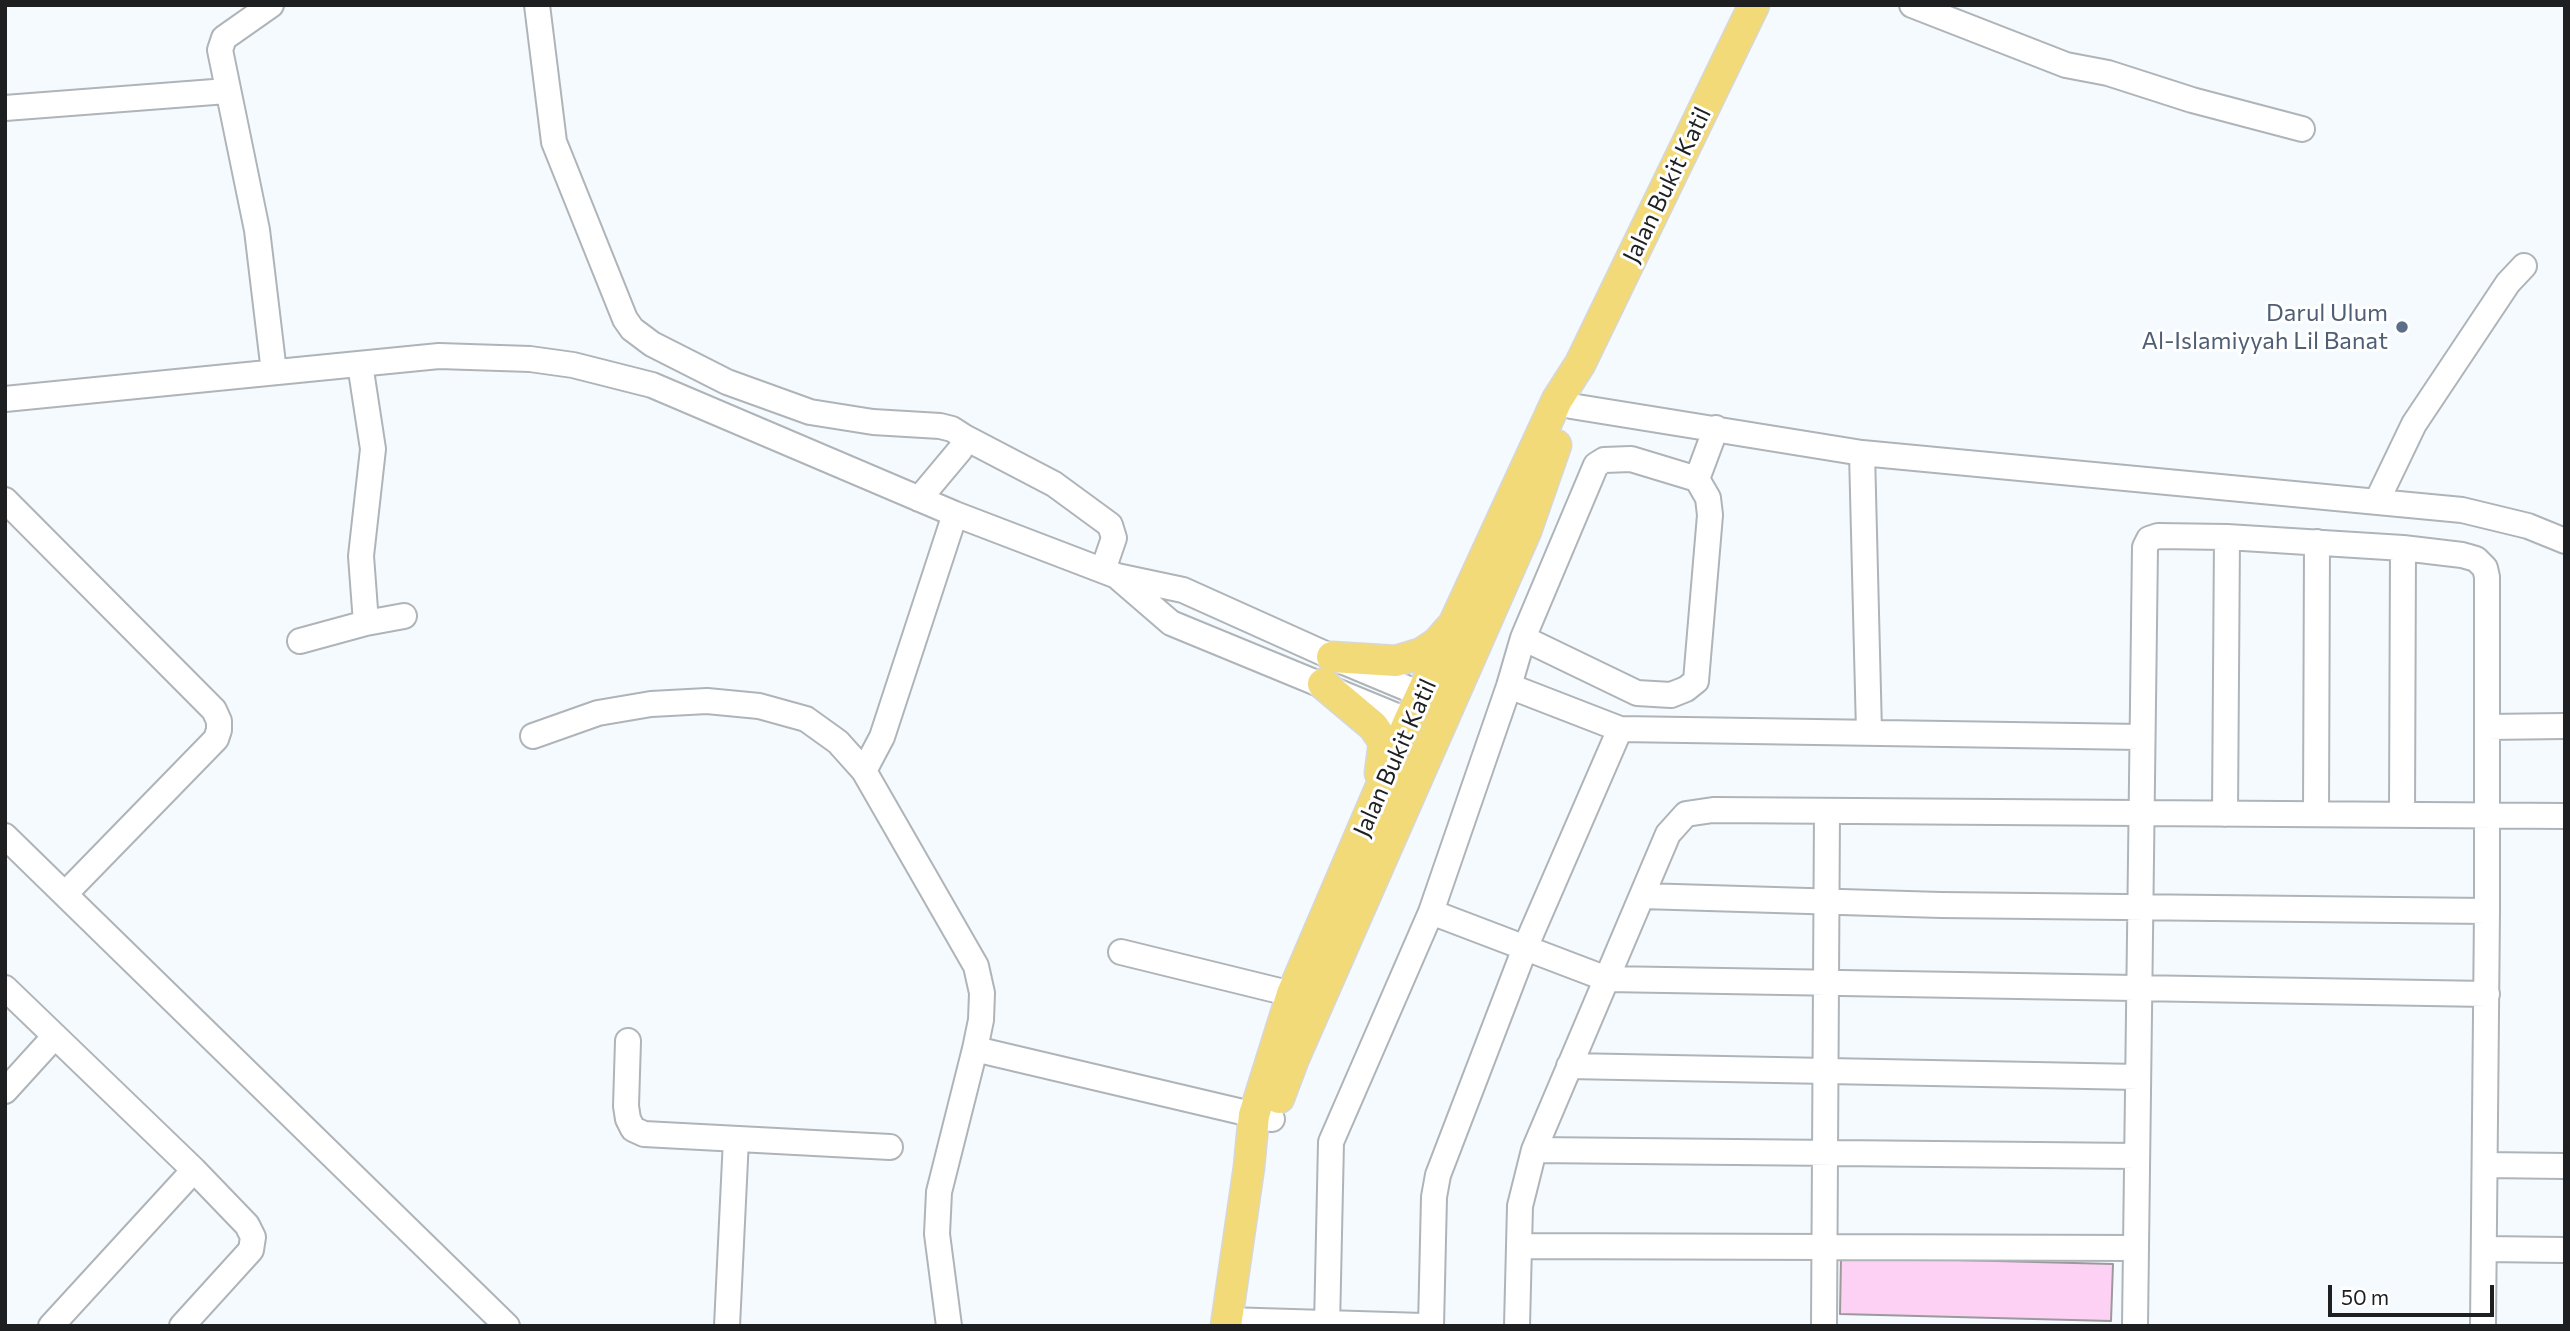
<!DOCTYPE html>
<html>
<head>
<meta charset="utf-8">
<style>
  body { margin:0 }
  #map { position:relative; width:2570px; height:1331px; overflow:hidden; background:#f5fafe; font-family:Commissioner,sans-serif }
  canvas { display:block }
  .frame { position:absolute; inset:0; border:7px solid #1d1f20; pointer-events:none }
  .scale { position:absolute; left:2328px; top:1285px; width:166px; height:32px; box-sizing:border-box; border:4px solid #1d1f20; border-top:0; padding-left:9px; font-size:21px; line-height:24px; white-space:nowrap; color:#1d1f20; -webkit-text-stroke:5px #fff; paint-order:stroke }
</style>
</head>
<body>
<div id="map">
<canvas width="2570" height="1331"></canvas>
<div class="frame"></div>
<div class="scale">50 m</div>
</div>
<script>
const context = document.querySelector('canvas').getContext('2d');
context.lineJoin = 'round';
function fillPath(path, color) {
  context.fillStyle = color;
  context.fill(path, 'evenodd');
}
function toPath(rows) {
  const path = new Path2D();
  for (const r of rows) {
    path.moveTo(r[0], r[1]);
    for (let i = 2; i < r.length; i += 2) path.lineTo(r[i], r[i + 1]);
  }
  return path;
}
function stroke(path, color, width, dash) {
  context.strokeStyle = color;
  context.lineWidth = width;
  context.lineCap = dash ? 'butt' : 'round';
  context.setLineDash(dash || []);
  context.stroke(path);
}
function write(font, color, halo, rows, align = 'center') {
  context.font = font + ' Commissioner,sans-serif';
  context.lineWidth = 6;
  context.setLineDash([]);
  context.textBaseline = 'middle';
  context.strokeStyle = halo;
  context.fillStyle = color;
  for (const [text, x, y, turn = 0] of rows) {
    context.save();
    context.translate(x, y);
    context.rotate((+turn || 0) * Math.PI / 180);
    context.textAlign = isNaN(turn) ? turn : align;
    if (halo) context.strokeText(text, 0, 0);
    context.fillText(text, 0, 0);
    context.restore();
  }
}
const building = toPath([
  [1841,1257,2113,1264,2111,1321,1840,1314,1841,1257]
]);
fillPath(building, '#fdd1f3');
stroke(building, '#9d989c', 2);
const minor = toPath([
  [271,5,224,38,220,50,257,230,274,372],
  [537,5,554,142,625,319,632,329,652,344,727,382,810,412,873,422,940,426,952,429,966,438,960,450,919,499],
  [1912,5,2066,65,2108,73,2192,100,2302,129],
  [5,108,227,91],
  [360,364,373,449,361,556,366,623],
  [5,399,439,356,530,359,573,365,652,385,955,514,1117,576,1183,590,1332,657,1423,695],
  [1557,400,1571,406,1862,453,2462,510,2528,526,2565,541],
  [966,438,1054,484,1110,525,1114,538,1103,570],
  [1862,453,1869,732],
  [1697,479,1716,428],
  [5,500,214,710,219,721,219,730,216,739,65,894],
  [2377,501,2414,424,2508,283,2524,266],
  [1120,579,1171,623,1409,721],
  [300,641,366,623,404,616],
  [1509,686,1620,729,2141,737],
  [2487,727,2565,726],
  [533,736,598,713,651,704,707,701,759,706,806,719,838,742,864,771,976,966,982,993,981,1020,975,1049,939,1192,937,1234,949,1326],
  [864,771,882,737,955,514],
  [2225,814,2227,537],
  [2316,814,2317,542],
  [2402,815,2403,548],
  [5,836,507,1326],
  [1642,896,1941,905,2487,911],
  [1431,912,1607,979,2487,994],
  [1121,952,1292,994],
  [5,988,194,1170,247,1225,253,1237,251,1250,182,1326],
  [628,1041,626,1106,628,1119,633,1129,644,1134,890,1147],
  [975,1049,1272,1119],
  [1569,1066,2138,1077],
  [5,1091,55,1036],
  [1534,1150,2137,1156],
  [2486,1165,2565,1166],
  [1519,1246,2136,1248],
  [2485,1249,2565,1250],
  [1227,1320,1423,1326],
  [51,1326,194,1170],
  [727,1326,736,1139],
  [1327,1326,1331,1142,1431,912,1509,686,1523,638,1596,465,1604,460,1631,459,1697,479,1708,498,1710,515,1696,681,1686,689,1671,695,1637,693,1523,638],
  [1431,1326,1434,1197,1438,1175,1525,948,1620,729],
  [1517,1326,1520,1206,1534,1150,1668,834,1686,814,1713,810,2565,816],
  [1824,1326,1827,811],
  [2135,1326,2145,547,2149,539,2158,536,2227,537,2403,548,2462,555,2476,559,2485,568,2487,577,2487,911,2483,1326]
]);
const major = toPath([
  [1332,657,1396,661,1422,653,1437,643,1450,628],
  [1323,684,1373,726,1384,742,1380,773],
  [1279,1098,1294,1058,1526,531,1556,445],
  [1226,1326,1249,1167,1254,1115,1292,994,1409,721,1557,400,1580,364,1754,5]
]);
stroke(minor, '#afb4b8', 28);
stroke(major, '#d6d7d7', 33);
stroke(minor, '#fff', 24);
stroke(major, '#f3da78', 30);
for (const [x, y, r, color] of [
  [2402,327,7,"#5c6f8a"]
]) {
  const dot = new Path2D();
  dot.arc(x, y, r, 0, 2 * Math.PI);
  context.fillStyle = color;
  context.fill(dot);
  stroke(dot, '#fff', 2.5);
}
write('24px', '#1d1f20', '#fff', [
  ["Jalan Bukit Katil",1667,185,-64],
  ["Jalan Bukit Katil",1395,758,-66]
]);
write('24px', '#4e5e75', '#fff', [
  ["Darul Ulum",2388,313],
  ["Al-Islamiyyah Lil Banat",2388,341]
], 'right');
</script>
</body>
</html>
